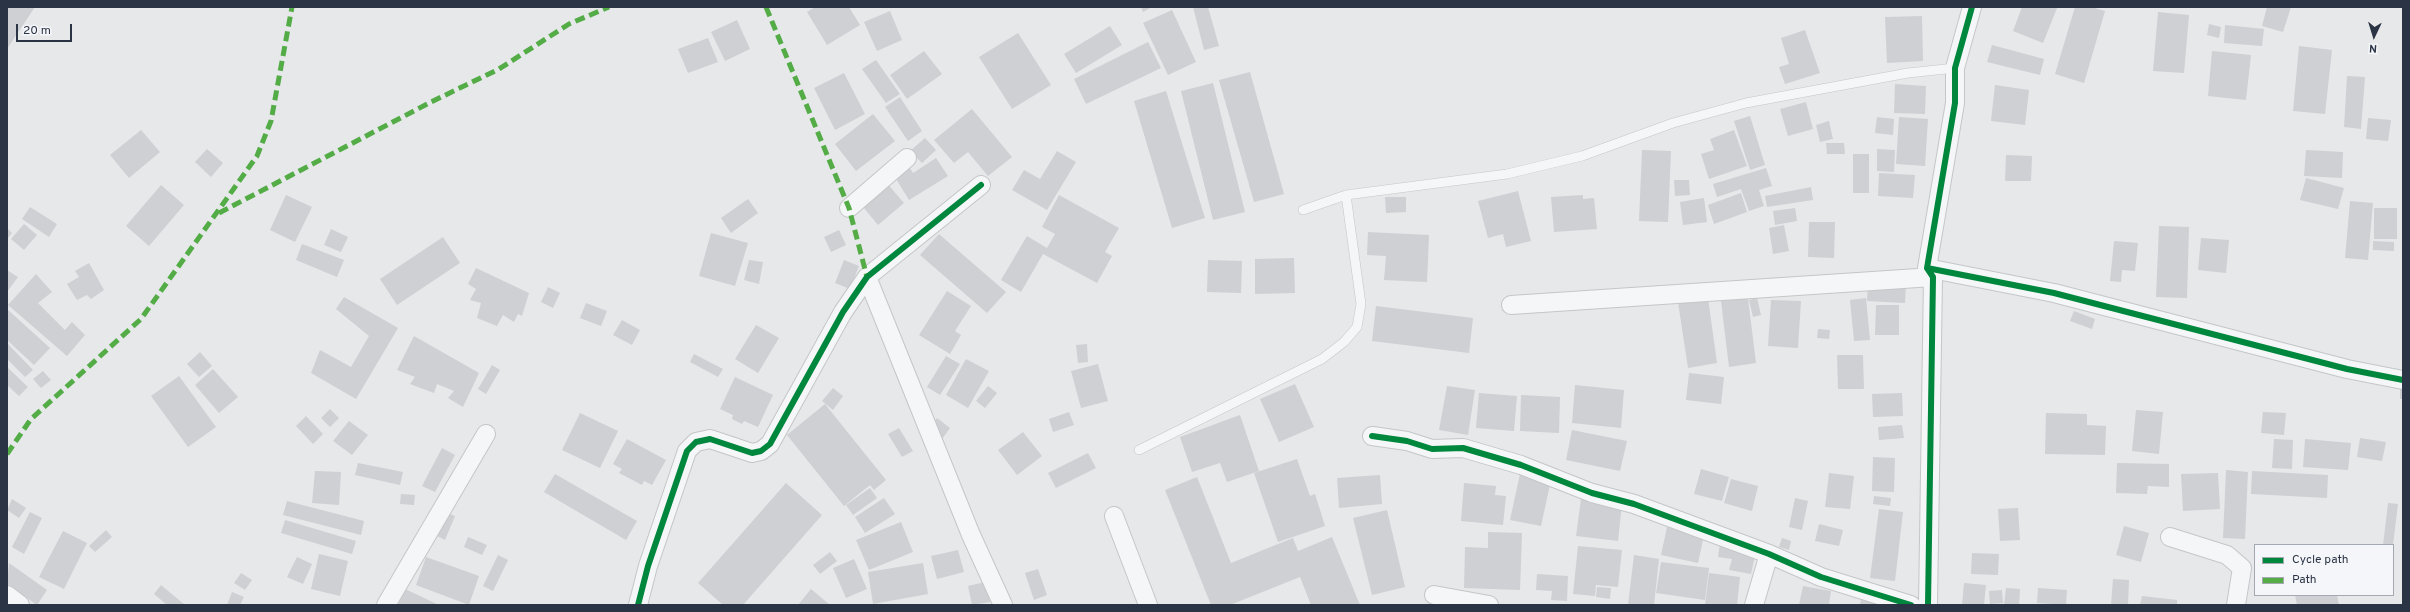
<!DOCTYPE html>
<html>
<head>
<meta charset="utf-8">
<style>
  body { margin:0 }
  #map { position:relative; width:2410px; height:612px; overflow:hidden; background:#e6e8ea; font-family:Overpass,sans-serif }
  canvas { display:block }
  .frame { position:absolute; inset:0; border:8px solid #2b3445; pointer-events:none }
  .legend { position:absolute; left:2254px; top:544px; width:140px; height:52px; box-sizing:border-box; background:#f4f6f9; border:1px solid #a4a8b1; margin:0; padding:5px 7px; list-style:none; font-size:12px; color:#2b3445 }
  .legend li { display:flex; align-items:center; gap:8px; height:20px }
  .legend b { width:20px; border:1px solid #a4a8b1 }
  .north { position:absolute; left:2354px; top:16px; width:40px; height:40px; -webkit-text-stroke:3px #f4f6f9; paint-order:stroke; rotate:184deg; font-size:11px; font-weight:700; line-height:16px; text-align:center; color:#2b3445 }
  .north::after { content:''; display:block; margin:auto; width:14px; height:18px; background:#2b3445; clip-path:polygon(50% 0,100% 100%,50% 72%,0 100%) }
  .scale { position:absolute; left:16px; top:24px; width:56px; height:18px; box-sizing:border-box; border:2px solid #2b3445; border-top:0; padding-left:5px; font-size:12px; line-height:14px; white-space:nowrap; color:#2b3445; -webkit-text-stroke:3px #f4f6f9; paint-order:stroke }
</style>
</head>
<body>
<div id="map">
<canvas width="2410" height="612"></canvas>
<div class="frame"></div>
<ul class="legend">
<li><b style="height:5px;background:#00873e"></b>Cycle path</li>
<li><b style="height:5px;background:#54ac47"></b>Path</li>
</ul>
<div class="north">N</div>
<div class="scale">20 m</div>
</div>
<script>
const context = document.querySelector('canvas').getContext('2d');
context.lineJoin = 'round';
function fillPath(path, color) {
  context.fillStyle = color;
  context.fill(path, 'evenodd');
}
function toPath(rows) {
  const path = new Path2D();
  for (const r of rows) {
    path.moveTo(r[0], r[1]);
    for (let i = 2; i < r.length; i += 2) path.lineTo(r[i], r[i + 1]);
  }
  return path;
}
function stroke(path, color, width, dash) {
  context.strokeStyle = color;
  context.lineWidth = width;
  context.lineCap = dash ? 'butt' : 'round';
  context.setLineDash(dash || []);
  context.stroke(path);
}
fillPath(toPath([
  [7,7,35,7,7,49],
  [815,7,849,7,860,25,827,45,807,12],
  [1141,7,1152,7,1143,12],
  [1193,7,1208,7,1219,46,1204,50],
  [2022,7,2057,8,2043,43,2013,31],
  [2075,7,2091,7,2105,11,2084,83,2055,74],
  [2267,7,2291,7,2283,32,2262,26],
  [1172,10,1196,62,1168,75,1143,23],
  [890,11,902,40,877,51,864,22],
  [2158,12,2189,15,2184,73,2153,71],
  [1922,16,1923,61,1887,63,1885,17],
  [737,20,750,49,725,61,711,32],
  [2209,24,2221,27,2219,38,2207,35],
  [2225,25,2264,29,2262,46,2224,43],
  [1110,26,1122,45,1076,73,1064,54],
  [1805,30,1820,73,1785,84,1779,67,1789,64,1781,38],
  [1018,33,1051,85,1012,109,979,57],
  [708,38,718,62,688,73,678,49],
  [1148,42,1161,68,1086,104,1074,79],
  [1992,45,2044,59,2040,75,1987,62],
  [2299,46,2332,50,2325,114,2293,111],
  [924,51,942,74,907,99,890,75],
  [2212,51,2251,55,2246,100,2208,96],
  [876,60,900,94,886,103,862,69],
  [1250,72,1284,194,1254,202,1219,80],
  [844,73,865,114,835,130,814,88],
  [2347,76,2365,77,2361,129,2344,127],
  [1213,83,1245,212,1213,220,1181,91],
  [1895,84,1926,86,1925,114,1894,113],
  [1995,85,2029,90,2025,125,1991,121],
  [1166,91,1205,218,1172,228,1134,101],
  [900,97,922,131,908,141,885,107],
  [1806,102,1813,129,1788,136,1780,109],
  [972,109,1012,157,988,176,968,152,954,163,934,140],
  [873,114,895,141,856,171,835,144],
  [1750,116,1765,165,1750,170,1734,121],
  [1877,117,1894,119,1893,135,1875,133],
  [1899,117,1928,119,1925,166,1896,164],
  [2368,118,2391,120,2388,141,2366,139],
  [1829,121,1833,139,1820,142,1816,125],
  [141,130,160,152,129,178,110,155],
  [1734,130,1747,166,1709,179,1701,154,1714,150,1710,139],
  [925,138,936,150,922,163,910,151],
  [1826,143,1844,143,1845,154,1827,154],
  [207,149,223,163,211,177,195,162],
  [1877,149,1895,150,1894,172,1877,171],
  [1642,150,1671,151,1668,222,1639,221],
  [2306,150,2343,152,2342,178,2304,176],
  [1057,151,1076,162,1047,210,1012,190,1024,170,1040,179],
  [1853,154,1869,154,1869,193,1853,193],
  [2006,155,2032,156,2031,181,2005,181],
  [936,158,948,176,909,200,893,174,908,165,913,173],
  [1766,168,1772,186,1759,190,1764,206,1749,211,1741,189,1717,197,1713,184],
  [1879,173,1915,175,1913,198,1878,196],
  [2306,178,2344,188,2338,209,2300,200],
  [1674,180,1689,180,1690,195,1675,196],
  [885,181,904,203,878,225,859,202],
  [161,185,184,205,149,246,126,226],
  [1811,187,1813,200,1767,207,1765,196],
  [1518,191,1531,241,1506,247,1503,234,1488,238,1478,201],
  [1741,193,1747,212,1714,224,1708,205],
  [286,195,312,207,295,242,270,230],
  [1059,195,1119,228,1105,252,1112,256,1097,283,1043,254,1021,292,1001,280,1027,236,1047,248,1055,234,1042,227],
  [1583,195,1583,199,1594,198,1597,229,1554,232,1551,197],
  [1385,197,1406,197,1406,212,1386,213],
  [1704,198,1707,222,1683,225,1680,202],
  [748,199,758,213,731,233,721,218],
  [2350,201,2373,203,2368,260,2345,258],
  [30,207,57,224,49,237,22,219],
  [1795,208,1797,221,1775,225,1773,211],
  [2374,208,2397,208,2397,239,2374,239],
  [1809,222,1835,222,1834,258,1808,257],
  [24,224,37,235,24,250,11,239],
  [1784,225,1789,251,1773,254,1769,228],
  [2159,226,2189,227,2187,298,2156,297],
  [7,228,12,233,7,239],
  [331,229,348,237,341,252,324,245],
  [839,230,846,245,831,252,824,237],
  [1368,232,1429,235,1427,282,1384,280,1386,256,1367,255],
  [711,233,748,243,735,286,699,276],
  [939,234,1006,292,987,313,920,255],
  [443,237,460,263,397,305,380,279],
  [2201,238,2229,240,2226,273,2198,270],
  [2114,241,2138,243,2135,271,2122,270,2121,282,2110,281],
  [2373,241,2394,242,2394,251,2373,250],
  [302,244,344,260,337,277,296,260],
  [1294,258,1295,293,1255,294,1255,259],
  [749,260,763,262,759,284,744,280],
  [844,260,859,266,850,289,835,283],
  [1208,260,1242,261,1241,293,1207,292],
  [89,263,104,290,91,299,87,295,77,300,67,284,79,277,75,271],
  [476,268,529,293,522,316,518,314,514,322,503,315,497,326,477,318,481,303,470,300,476,289,468,284],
  [7,270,18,277,7,292],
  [36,274,52,292,38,303,65,330,72,322,85,335,67,356,8,305],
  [1868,282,1906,284,1905,303,1867,301],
  [548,287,560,293,553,308,541,302],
  [1747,290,1756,363,1729,367,1720,293],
  [947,291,971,306,955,331,961,335,950,354,919,335],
  [344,297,398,328,356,399,311,373,320,350,351,367,369,336,336,309],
  [1708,298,1717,363,1688,368,1678,302],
  [1757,298,1761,315,1753,317,1749,300],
  [1866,298,1870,340,1854,341,1850,300],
  [1771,300,1801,301,1798,348,1768,346],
  [586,303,607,311,601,326,580,318],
  [1876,305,1899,305,1899,335,1875,335],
  [1376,306,1473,318,1469,353,1372,341],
  [7,309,50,348,34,365,7,340],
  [2074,311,2095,319,2092,329,2070,321],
  [622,320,640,330,632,345,613,335],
  [756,325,779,338,758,373,735,359],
  [1818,329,1830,330,1829,339,1817,338],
  [414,336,479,373,463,407,448,398,454,391,437,384,434,393,410,384,415,377,397,370],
  [7,343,33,370,25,377,7,359],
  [1087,344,1088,362,1078,363,1076,345],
  [200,352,212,366,199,377,187,364],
  [694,354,723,369,718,377,690,362],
  [1837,355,1863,355,1864,389,1838,389],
  [946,356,960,364,940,395,927,387],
  [966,359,989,371,968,408,946,395],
  [1098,364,1108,401,1081,408,1071,371],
  [492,365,500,370,486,394,478,389],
  [7,367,28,387,19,396,7,385],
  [213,369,238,397,219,413,195,385],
  [43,371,51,380,41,388,33,379],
  [1689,373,1724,377,1721,404,1686,400],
  [179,376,216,427,188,447,151,396],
  [735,377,773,395,758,427,744,421,742,424,732,419,733,415,720,409],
  [1295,384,1314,427,1279,442,1260,399],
  [1575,385,1624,390,1621,428,1572,423],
  [2400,385,2403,385,2403,399,2400,399],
  [988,386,997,393,985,408,976,401],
  [1447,386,1475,390,1468,435,1439,430],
  [833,388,843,396,833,410,822,401],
  [1479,393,1517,396,1514,431,1476,428],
  [1902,393,1903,416,1873,417,1872,394],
  [1521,395,1560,397,1559,433,1520,431],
  [825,404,886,480,874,490,870,485,844,506,787,435],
  [330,409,339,418,330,427,321,418],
  [2136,410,2163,412,2159,454,2132,451],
  [1069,412,1074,425,1053,432,1049,419],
  [2263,412,2286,413,2284,435,2261,433],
  [580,413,618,431,600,468,562,450],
  [2046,413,2087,414,2087,425,2106,426,2105,455,2045,454],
  [1240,415,1259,471,1227,482,1220,463,1192,472,1180,437],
  [306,416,323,434,313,444,296,426],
  [937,418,950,428,942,439,929,429],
  [349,421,368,435,352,455,333,441],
  [1902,425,1904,438,1879,440,1878,427],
  [899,428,913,451,902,457,888,434],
  [1572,430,1627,441,1620,471,1566,460],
  [1023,432,1042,456,1017,475,998,450],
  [2360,438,2386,442,2382,461,2357,457],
  [627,439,666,460,652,485,644,481,642,485,619,473,622,469,613,464],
  [2274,439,2293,440,2292,469,2272,468],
  [2305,439,2351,443,2348,470,2303,467],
  [442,448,455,455,435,492,422,486],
  [1088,453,1096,468,1056,488,1048,473],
  [1873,457,1895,458,1894,492,1872,491],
  [1297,459,1310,496,1315,494,1325,526,1278,542,1254,473],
  [358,463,403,472,400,485,355,475],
  [2117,463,2169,464,2169,487,2148,486,2147,494,2116,493],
  [1701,469,1729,477,1722,501,1694,494],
  [2226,470,2248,472,2245,539,2223,538],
  [315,471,341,472,339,505,312,503],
  [2252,471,2328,475,2327,498,2251,494],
  [1829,473,1854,476,1850,509,1825,507],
  [2218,473,2220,509,2183,511,2181,474],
  [555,474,637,521,626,540,544,492],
  [1520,474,1551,480,1541,526,1510,520],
  [1380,475,1382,504,1339,508,1337,478],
  [1197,477,1231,563,1293,538,1298,551,1332,537,1360,605,1311,605,1300,577,1230,605,1211,605,1165,490],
  [1731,479,1758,486,1752,511,1724,503],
  [786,483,822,515,743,605,723,605,698,583],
  [1464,483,1496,486,1495,495,1506,496,1503,525,1461,521],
  [870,488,877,498,853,515,846,505],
  [401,494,415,495,414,505,400,504],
  [1874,496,1891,498,1890,506,1873,504],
  [884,498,895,514,865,533,855,517],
  [1795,498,1808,501,1802,530,1789,527],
  [12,499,26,508,19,518,7,510],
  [1581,499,1622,504,1618,541,1576,536],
  [287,501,364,521,361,535,283,515],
  [2388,503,2398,504,2393,545,2383,545],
  [2018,508,2020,540,2000,541,1998,509],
  [1879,509,1903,512,1895,581,1870,578],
  [1387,510,1405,587,1372,595,1353,518],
  [30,512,42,518,24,554,12,547],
  [445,512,455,516,445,540,435,535],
  [285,520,356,541,352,554,281,533],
  [901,522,913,552,869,570,856,540],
  [1819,524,1843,530,1839,546,1815,541],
  [2124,526,2149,533,2141,562,2116,555],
  [1667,527,1704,535,1698,563,1661,555],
  [106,530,112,537,95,552,89,546],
  [63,531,87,543,64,589,39,577],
  [1488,532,1522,533,1520,590,1464,588,1465,547,1488,548],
  [468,537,487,545,482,555,464,547],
  [1782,538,1791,541,1789,550,1779,547],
  [1720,543,1756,551,1751,574,1729,570,1732,559,1718,557],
  [1578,546,1622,550,1618,587,1596,585,1595,596,1573,594],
  [958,550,964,572,937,579,931,556],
  [830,552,837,561,820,574,813,565],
  [1972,553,1999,554,1998,575,1971,574],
  [319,554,348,561,340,596,311,589],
  [498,555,508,560,493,591,483,586],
  [1634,555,1659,559,1654,605,1628,605],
  [297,557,312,564,303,584,287,577],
  [426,557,479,576,469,605,416,585],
  [854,559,867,589,846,598,833,568],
  [1661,562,1709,568,1705,600,1656,593],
  [9,563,47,590,37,605,7,584],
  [923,563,928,594,873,604,868,572],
  [1038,569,1047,595,1034,600,1025,573],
  [241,573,252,580,245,590,234,583],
  [1709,573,1740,577,1737,605,1705,605],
  [1537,574,1568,576,1567,601,1551,600,1552,591,1536,590],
  [2113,579,2129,580,2128,605,2111,605],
  [985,582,990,602,972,605,968,586],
  [1964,583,1986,585,1984,605,1962,605],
  [161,585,185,605,167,605,154,594],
  [1803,586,1831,591,1829,605,1799,605],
  [1597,587,1611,588,1610,599,1596,597],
  [2006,588,2020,589,2019,605,2004,605],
  [2038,588,2067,590,2066,605,2037,603],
  [405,589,439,605,398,605],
  [811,589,830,605,798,605],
  [2002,590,2003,603,1990,604,1989,591],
  [232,592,244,597,240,605,227,605],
  [2295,595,2337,595,2339,605,2297,605],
  [2142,596,2177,600,2177,605,2140,605],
  [1861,599,1895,605,1860,605]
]), '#ced0d3');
const service = toPath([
  [1303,210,1346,195,1507,174,1582,156,1673,123,1746,103,1908,73,1955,68],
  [1139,450,1322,359,1344,342,1357,327,1361,304,1346,195]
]);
const minor = toPath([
  [849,208,907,158],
  [1927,268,2054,293,2347,369,2403,380],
  [867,277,971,535,1003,605],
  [1511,305,1933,277],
  [1372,436,1407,441,1432,449,1463,448,1521,465,1592,493,1634,504,1769,554,1821,577,1911,605],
  [1114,516,1148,605],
  [2170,537,2227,555,2242,568,2236,605],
  [7,595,20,605],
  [1434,595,1489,605],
  [386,605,486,434],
  [638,605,648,566,687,451,696,442,710,439,752,453,761,451,770,444,843,312,867,277,981,185],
  [1754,605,1769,554],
  [1928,605,1933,277,1927,268,1955,103,1955,68,1972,7]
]);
stroke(service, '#c4c6c8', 10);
stroke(minor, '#c4c6c8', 20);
stroke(service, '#f5f6f7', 9);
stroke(minor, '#f5f6f7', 18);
stroke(toPath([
  [766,7,849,208,867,277],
  [219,213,431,102,499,69,569,24,609,7],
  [7,454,31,419,141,319,257,156,271,121,292,7]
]), '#54ac47', 5, [10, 5]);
stroke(toPath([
  [1927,268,2054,293,2347,369,2403,380],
  [1372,436,1407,441,1432,449,1463,448,1521,465,1592,493,1634,504,1769,554,1821,577,1911,605],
  [638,605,648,566,687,451,696,442,710,439,752,453,761,451,770,444,843,312,867,277,981,185],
  [1928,605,1933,277,1927,268,1955,103,1955,68,1972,7]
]), '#00873e', 6);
</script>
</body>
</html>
